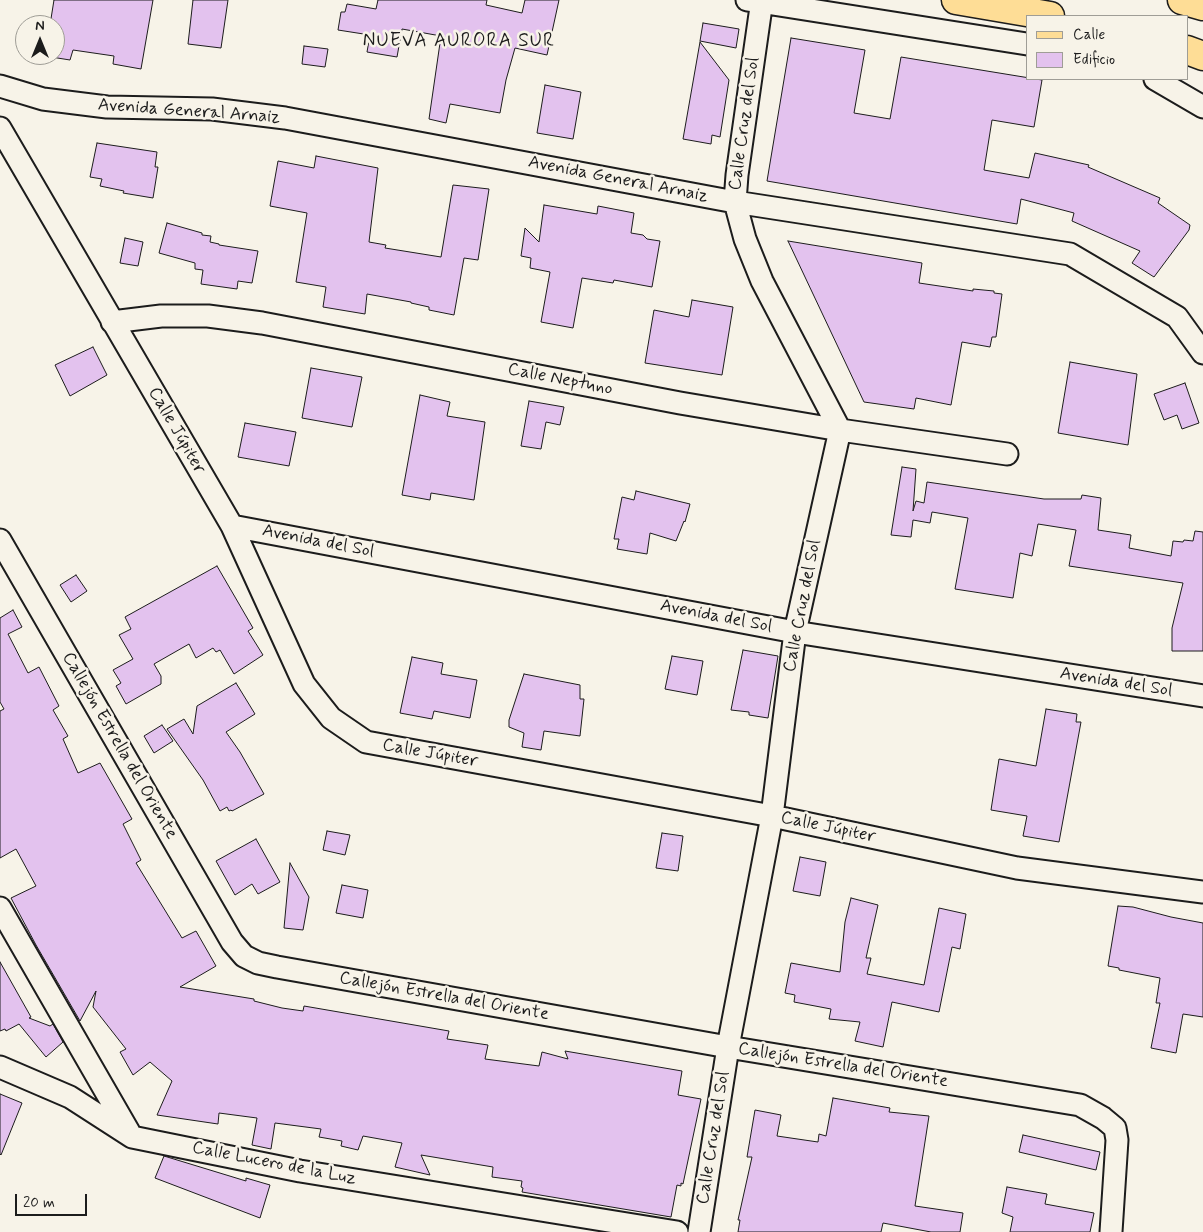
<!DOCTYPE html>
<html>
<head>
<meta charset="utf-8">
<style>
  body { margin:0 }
  #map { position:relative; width:1203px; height:1232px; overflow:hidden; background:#f7f3e8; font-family:Mynerve,sans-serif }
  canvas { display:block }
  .legend { position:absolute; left:1026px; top:15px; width:162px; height:65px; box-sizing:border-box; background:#f7f3e8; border:1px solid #9f9d96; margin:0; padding:6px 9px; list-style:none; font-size:15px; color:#1c1c1c }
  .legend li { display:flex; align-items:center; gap:10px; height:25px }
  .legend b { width:25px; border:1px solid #9f9d96 }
  .north { position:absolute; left:15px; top:15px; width:50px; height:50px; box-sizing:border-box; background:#f7f3e8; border:1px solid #9f9d96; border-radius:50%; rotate:0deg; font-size:14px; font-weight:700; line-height:20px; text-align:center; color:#1c1c1c }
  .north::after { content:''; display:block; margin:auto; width:18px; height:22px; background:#1c1c1c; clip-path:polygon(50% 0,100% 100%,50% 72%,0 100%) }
  .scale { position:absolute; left:15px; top:1194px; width:72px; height:22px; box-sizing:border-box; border:2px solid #1c1c1c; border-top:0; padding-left:6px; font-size:15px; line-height:18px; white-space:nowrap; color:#1c1c1c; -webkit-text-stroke:4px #f7f3e8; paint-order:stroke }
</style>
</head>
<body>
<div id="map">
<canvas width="1203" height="1232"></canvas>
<ul class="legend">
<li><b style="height:6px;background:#fedd96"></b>Calle</li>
<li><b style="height:14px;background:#e3c2ee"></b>Edificio</li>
</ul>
<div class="north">N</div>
<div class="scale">20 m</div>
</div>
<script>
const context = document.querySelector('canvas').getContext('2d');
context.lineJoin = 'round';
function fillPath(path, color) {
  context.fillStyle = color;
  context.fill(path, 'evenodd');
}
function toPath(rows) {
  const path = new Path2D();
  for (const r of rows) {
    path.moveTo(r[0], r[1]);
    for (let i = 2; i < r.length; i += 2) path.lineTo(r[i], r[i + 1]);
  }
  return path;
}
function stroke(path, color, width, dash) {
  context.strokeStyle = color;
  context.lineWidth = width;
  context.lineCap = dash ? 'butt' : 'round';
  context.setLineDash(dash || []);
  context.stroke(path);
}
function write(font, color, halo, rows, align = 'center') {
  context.font = font + ' Mynerve,sans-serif';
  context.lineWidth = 5;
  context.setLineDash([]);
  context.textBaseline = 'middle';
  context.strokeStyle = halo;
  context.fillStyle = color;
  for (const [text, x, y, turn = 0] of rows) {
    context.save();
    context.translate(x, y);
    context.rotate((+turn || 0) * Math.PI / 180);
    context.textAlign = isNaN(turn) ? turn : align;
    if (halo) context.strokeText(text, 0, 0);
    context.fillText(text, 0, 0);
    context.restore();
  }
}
const building = toPath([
  [54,0,153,0,141,69,113,64,114,56,73,50,70,60,45,56,55,55,55,25,50,25,54,0],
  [193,0,228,0,221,48,188,44,193,0],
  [378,0,487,0,486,5,522,13,525,0,559,0,547,55,515,48,506,80,500,113,450,104,446,123,429,119,441,36,402,29,397,57,367,52,370,35,338,30,341,12,345,12,347,4,376,9,378,0],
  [703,23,739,29,736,48,700,41,703,23],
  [791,38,865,50,854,113,890,119,901,57,1042,80,1034,127,992,120,984,170,1029,178,1035,153,1089,165,1088,167,1160,198,1158,203,1190,225,1189,230,1154,277,1132,263,1140,251,1072,221,1074,213,1021,199,1017,224,767,181,791,38],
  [700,42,729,80,720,137,712,135,711,144,683,139,700,42],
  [304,46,328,49,325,67,302,64,304,46],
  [545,85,581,92,573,139,537,133,545,85],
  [97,143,157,152,155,167,158,167,153,198,123,193,124,191,100,186,102,179,90,177,97,143],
  [316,156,378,168,369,242,386,245,385,248,441,257,453,185,489,189,478,260,464,258,454,315,429,310,429,307,411,303,411,302,367,294,365,314,323,307,326,287,296,282,307,213,270,206,278,161,314,168,316,156],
  [544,205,597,214,598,206,634,213,631,233,643,235,647,239,660,241,652,287,614,280,613,283,582,278,573,328,541,322,550,272,530,268,531,258,521,256,525,228,539,242,544,205],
  [167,223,202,233,202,235,211,236,210,242,219,244,219,245,258,251,252,283,238,281,237,289,201,284,203,270,195,269,195,263,159,253,167,223],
  [125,238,143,242,138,266,120,263,125,238],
  [788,241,922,263,919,283,973,291,973,289,994,291,994,293,1002,294,996,337,992,337,990,347,962,342,951,405,916,398,914,409,864,402,788,241],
  [692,300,733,307,722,375,645,363,654,310,689,317,692,300],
  [93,347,107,375,70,396,55,365,93,347],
  [1070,362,1137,374,1128,445,1058,433,1070,362],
  [311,368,362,377,352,427,302,418,311,368],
  [1185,383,1199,423,1182,429,1177,415,1164,420,1154,394,1185,383],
  [420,395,450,402,447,416,485,422,474,500,431,493,430,500,402,495,420,395],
  [529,401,564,407,560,425,546,422,541,449,521,446,529,401],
  [245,423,296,432,289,466,238,457,245,423],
  [902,467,916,469,913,511,916,501,924,503,927,482,1044,499,1081,499,1082,495,1101,498,1098,530,1131,535,1129,548,1171,556,1173,541,1183,542,1184,540,1193,541,1195,531,1203,532,1203,651,1172,651,1172,628,1183,583,1069,566,1076,530,1038,524,1032,556,1020,553,1013,598,955,589,968,518,932,512,930,523,913,520,911,537,891,535,902,467],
  [636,491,690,504,685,522,684,521,676,541,650,533,647,554,617,549,619,539,614,539,622,497,634,500,636,491],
  [217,566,253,628,248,631,263,655,234,674,220,650,216,652,213,648,196,658,189,644,154,664,161,676,161,684,126,704,116,686,121,683,113,670,133,659,119,635,131,629,125,617,217,566],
  [76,575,87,591,71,602,60,585,76,575],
  [13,610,22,627,8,634,28,673,39,667,59,706,53,710,68,736,63,739,78,773,100,763,132,819,123,824,141,860,136,863,182,938,196,931,216,966,180,987,254,999,254,1001,282,1008,303,1011,304,1006,449,1031,447,1039,488,1045,485,1059,539,1066,542,1052,568,1059,565,1051,682,1071,678,1095,701,1099,683,1184,681,1183,681,1186,677,1185,671,1217,522,1192,523,1188,521,1187,522,1181,492,1177,493,1167,421,1155,430,1175,395,1167,402,1143,363,1136,358,1150,341,1146,342,1141,319,1137,321,1129,275,1123,271,1149,252,1145,257,1118,219,1113,218,1124,157,1115,172,1081,150,1062,133,1075,120,1052,126,1049,93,1007,96,991,80,1021,36,945,11,898,36,886,16,849,0,858,0,711,4,709,0,702,0,618,13,610],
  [743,650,778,656,768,718,749,715,749,712,731,710,743,650],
  [672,656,703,661,697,695,665,689,672,656],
  [412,657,443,663,441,674,477,680,470,718,434,711,432,719,400,713,412,657],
  [524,674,580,685,580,699,584,699,580,736,544,731,541,750,522,747,524,733,509,727,509,720,524,674],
  [236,683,255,714,226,732,240,752,264,794,232,811,231,810,229,811,227,807,220,811,203,780,167,729,184,719,193,734,197,706,236,683],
  [1046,709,1077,714,1076,722,1081,722,1059,842,1023,836,1027,816,991,810,999,759,1036,766,1046,709],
  [162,725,173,741,154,753,144,736,162,725],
  [327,831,350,835,345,855,323,850,327,831],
  [662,833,683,836,678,871,656,868,662,833],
  [256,839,280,882,258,894,252,884,235,895,216,861,256,839],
  [800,857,826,862,820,896,793,891,800,857],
  [290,863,309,897,303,930,284,928,290,863],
  [342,885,368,890,363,918,336,913,342,885],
  [851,898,878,905,866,958,871,958,867,974,924,985,939,908,966,914,960,949,952,947,939,1012,892,1002,883,1047,855,1041,860,1022,829,1019,831,1009,794,1002,795,995,785,993,791,963,840,972,845,922,851,898],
  [1118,906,1133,907,1171,917,1203,923,1203,1017,1183,1014,1176,1053,1151,1048,1160,1003,1156,1003,1160,978,1119,970,1119,968,1108,966,1118,906],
  [0,962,31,1017,29,1018,50,1026,53,1024,63,1042,46,1057,19,1024,6,1031,5,1029,0,1031,0,962],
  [0,1094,22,1103,1,1155,0,1154,0,1094],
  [833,1098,890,1108,889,1112,929,1116,915,1206,963,1213,960,1232,931,1232,883,1223,881,1232,738,1232,740,1220,738,1220,752,1157,747,1157,755,1110,781,1115,777,1136,818,1142,819,1134,826,1136,833,1098],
  [1023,1135,1100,1152,1096,1170,1019,1152,1023,1135],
  [164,1156,246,1181,246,1178,270,1185,260,1218,155,1178,164,1156],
  [1007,1187,1047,1194,1045,1204,1094,1213,1090,1232,1010,1232,1013,1217,1002,1213,1007,1187]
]);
fillPath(building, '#e3c2ee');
stroke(building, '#1c1c1c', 1);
const minor = toPath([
  [747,0,1027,44],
  [1155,79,1203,107],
  [0,86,43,99,107,107,212,109,285,118,735,202,1070,254,1177,317,1203,353],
  [0,128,232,526,304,684,331,718,366,742,772,816,1017,868,1203,892],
  [112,322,161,316,208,316,262,323,680,403,840,430,1007,454],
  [232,526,795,632,1203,696],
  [0,540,232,942,244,956,258,963,277,967,728,1047,1080,1105,1103,1118,1115,1128,1117,1140,1111,1232],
  [0,908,129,1132],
  [0,1067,70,1097,132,1137,300,1171,677,1232],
  [699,1232,728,1047,772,816,795,632,840,430,762,281,745,239,735,202,737,175,762,0]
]);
const primary = toPath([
  [956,0,1050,16],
  [1182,0,1203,6],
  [1187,50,1203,56]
]);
stroke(minor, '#1c1c1c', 25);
stroke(primary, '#1c1c1c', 31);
stroke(minor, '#f7f3e8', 21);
stroke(primary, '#fedd96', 28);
write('18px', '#1c1c1c', '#f7f3e8', [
  ["Avenida General Arnaiz",189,112,4],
  ["Calle Cruz del Sol",745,124,-82],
  ["Avenida General Arnaiz",618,180,11],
  ["Calle Neptuno",560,380,11],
  ["Calle Júpiter",176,431,60],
  ["Avenida del Sol",318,542,11],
  ["Calle Cruz del Sol",803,606,-79],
  ["Avenida del Sol",716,617,11],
  ["Avenida del Sol",1116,683,9],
  ["Callejón Estrella del Oriente",119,746,60],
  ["Calle Júpiter",430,754,10],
  ["Calle Júpiter",828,828,12],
  ["Callejón Estrella del Oriente",444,997,10],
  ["Callejón Estrella del Oriente",843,1066,9],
  ["Calle Cruz del Sol",714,1138,-81],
  ["Calle Lucero de la Luz",274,1164,11]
]);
context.letterSpacing = '1px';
write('19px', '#1c1c1c', '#f7f3e8', [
  ["NUEVA AURORA SUR",459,42]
]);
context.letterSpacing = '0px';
</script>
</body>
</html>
